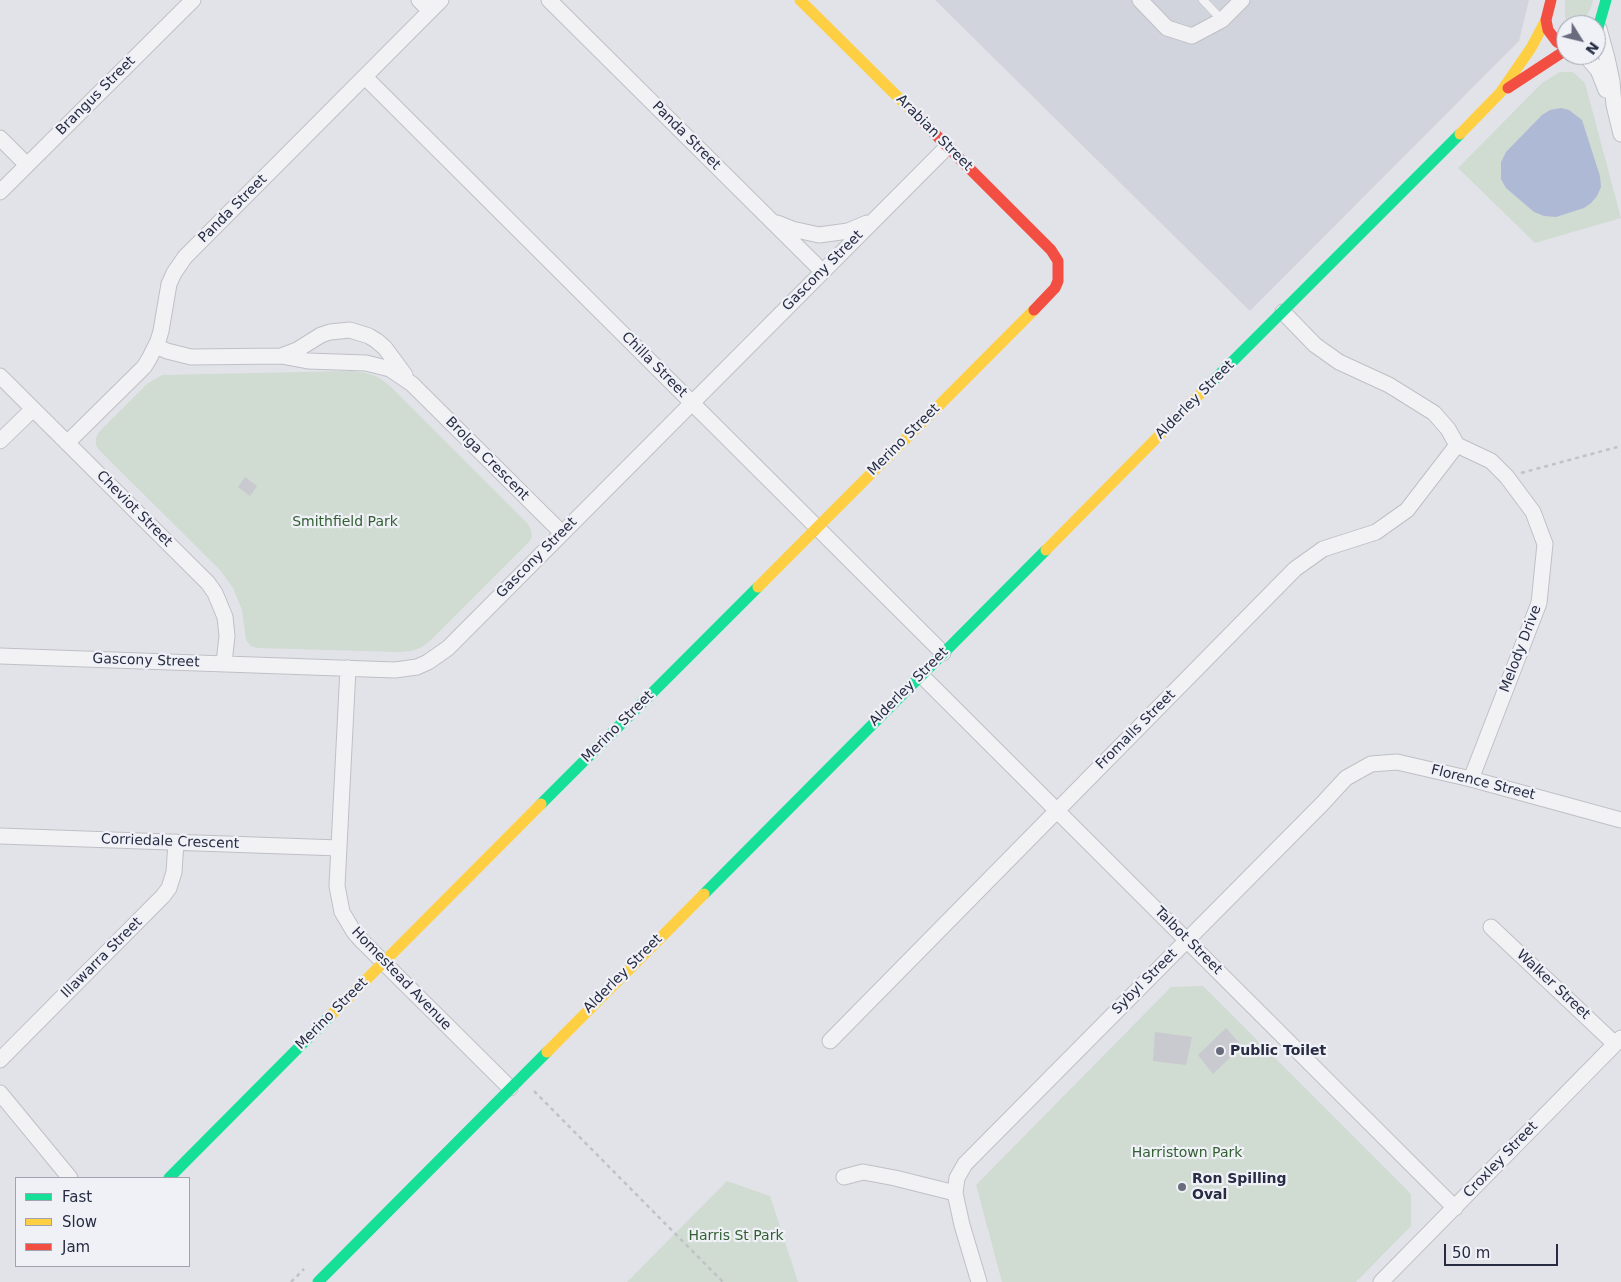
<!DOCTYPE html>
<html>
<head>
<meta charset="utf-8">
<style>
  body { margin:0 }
  #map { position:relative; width:1621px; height:1282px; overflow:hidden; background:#e2e3e8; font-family:"DejaVu Sans",sans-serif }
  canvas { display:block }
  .legend { position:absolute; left:15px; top:1177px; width:175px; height:90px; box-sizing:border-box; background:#eff1f7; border:1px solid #9fa2af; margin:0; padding:6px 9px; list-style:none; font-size:15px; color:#272c43 }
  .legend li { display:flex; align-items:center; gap:10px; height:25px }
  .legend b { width:25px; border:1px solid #9fa2af }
  .north { position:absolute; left:1556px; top:15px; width:50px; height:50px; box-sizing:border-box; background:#eff1f7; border:1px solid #9fa2af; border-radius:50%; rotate:126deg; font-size:14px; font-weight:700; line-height:20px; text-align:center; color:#272c43 }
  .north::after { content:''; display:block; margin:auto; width:18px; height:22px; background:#686c7d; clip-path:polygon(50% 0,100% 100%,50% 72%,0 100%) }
  .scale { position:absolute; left:1444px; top:1244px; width:114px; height:22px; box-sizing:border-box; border:2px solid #272c43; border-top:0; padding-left:6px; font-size:15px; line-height:18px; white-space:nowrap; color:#272c43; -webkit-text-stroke:4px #eff1f7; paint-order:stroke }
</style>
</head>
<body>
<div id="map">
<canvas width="1621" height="1282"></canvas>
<ul class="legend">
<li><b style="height:6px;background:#16e098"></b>Fast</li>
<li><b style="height:6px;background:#ffcf43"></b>Slow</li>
<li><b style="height:6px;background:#f24e42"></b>Jam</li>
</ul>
<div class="north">N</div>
<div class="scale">50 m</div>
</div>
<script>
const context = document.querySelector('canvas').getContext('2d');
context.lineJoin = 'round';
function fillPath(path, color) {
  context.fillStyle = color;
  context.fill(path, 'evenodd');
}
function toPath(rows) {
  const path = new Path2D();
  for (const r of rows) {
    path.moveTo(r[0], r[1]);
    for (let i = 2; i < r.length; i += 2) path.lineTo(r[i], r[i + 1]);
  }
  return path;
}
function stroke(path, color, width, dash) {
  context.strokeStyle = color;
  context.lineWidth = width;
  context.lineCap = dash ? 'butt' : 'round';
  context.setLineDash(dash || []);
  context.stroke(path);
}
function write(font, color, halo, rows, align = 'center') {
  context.font = font + ' "DejaVu Sans",sans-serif';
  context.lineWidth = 4.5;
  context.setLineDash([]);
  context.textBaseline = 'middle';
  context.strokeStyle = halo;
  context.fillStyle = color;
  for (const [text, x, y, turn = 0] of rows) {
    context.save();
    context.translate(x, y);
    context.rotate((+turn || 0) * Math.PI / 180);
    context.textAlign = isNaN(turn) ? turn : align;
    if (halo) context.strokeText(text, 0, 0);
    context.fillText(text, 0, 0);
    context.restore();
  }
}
fillPath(toPath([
  [935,0,1529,0,1519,41,1250,311]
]), '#d2d4dd');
fillPath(toPath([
  [1565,0,1593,0,1590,10,1583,22,1575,25,1567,21,1565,16],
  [1560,72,1573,72,1585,83,1621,218,1535,243,1458,168,1542,83],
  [351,371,366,373,378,377,390,386,528,524,531,530,532,537,528,543,432,639,422,647,411,651,399,652,257,648,251,646,246,640,242,610,233,588,220,570,100,451,96,445,96,438,99,432,147,384,162,375],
  [1203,986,1411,1194,1411,1226,1356,1282,1002,1282,976,1185,1171,987],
  [727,1181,770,1196,798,1282,627,1282]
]), '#d0dbd2');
fillPath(toPath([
  [1561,108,1569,110,1582,120,1600,176,1601,187,1597,196,1591,203,1584,208,1556,217,1544,216,1534,212,1506,188,1501,179,1501,162,1506,152,1542,115,1550,110]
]), '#aebad5');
fillPath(toPath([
  [245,477,257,486,250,496,238,487],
  [1226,1028,1242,1046,1213,1074,1198,1055],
  [1155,1032,1192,1037,1186,1065,1153,1061]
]), '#c9cad0');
const lane = toPath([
  [1203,0,1222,20]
]);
const street = toPath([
  [419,0,430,11],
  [549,0,823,272],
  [1140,0,1167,28,1192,36,1222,20,1242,0],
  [1599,29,1607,58,1612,81,1614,105,1621,134],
  [1585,55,1598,70,1606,90],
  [365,77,943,653],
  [0,138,27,165],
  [0,192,193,0],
  [777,223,792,229,819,235,848,231,867,223],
  [1283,312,1315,345,1339,362,1389,385,1434,413,1448,429,1457,445,1491,461,1507,477,1533,512,1545,544,1539,603,1471,779],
  [156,346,167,351,191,357,281,356,308,361,366,363,390,369,412,384,562,533],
  [281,356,297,350,321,335,330,332,350,330,369,336,377,341,385,348,405,375],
  [0,376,208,583,215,593,225,617,227,636,224,663],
  [0,441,33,409],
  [67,443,144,367,149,359,158,341,161,331,169,284,174,273,185,257,441,0],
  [0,656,395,670,417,667,428,662,448,648,947,147],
  [348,668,337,886,342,912,354,932,362,941,510,1088],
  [921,675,1455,1208],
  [0,836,339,848],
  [1491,927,1615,1044],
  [830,1041,1295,569,1323,549,1376,532,1407,510,1457,445],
  [0,1060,163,896,169,888,174,872,176,842],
  [0,1093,70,1178],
  [844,1177,863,1172,895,1178,955,1193],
  [979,1282,962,1225,955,1193,957,1178,965,1164,1322,804,1346,778,1371,764,1397,762,1471,779,1621,820],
  [1381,1282,1621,1038]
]);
stroke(lane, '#bfc0c6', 9);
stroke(street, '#bfc0c6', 17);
stroke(toPath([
  [1521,473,1621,446],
  [534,1091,723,1282],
  [291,1282,304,1269]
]), '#c1c2c8', 2.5, [4, 4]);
stroke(lane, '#f2f2f4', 8);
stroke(street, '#f2f2f4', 15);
stroke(toPath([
  [1596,35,1606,0],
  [1206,388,1460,134],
  [541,804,758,587],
  [704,894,1046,550],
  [169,1178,331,1015],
  [318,1282,547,1052]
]), '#16e098', 11);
stroke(toPath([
  [800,0,914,113],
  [1460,134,1500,93,1531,48,1546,20],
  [1046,550,1206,388],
  [758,587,1034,310],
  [331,1015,541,804],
  [547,1052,704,894]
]), '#ffcf43', 11);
stroke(toPath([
  [1551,0,1546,20,1548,30,1557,42,1566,47],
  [1508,88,1566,50],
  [914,113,1051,250,1058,261,1058,281,1055,288,1034,310]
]), '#f24e42', 11);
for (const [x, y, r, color] of [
  [1220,1051,5,"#686c7d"],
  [1182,1187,5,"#686c7d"]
]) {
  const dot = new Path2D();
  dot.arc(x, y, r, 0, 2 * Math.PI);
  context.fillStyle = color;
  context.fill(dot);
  stroke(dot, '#eff1f7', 2);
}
write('14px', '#272c43', '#eff1f7', [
  ["Brangus Street",96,96,-45],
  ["Arabian Street",934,133,45],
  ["Panda Street",686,136,45],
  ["Panda Street",233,209,-45],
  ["Gascony Street",823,271,-45],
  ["Chilla Street",654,365,45],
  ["Alderley Street",1195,400,-45],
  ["Merino Street",904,440,-45],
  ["Brolga Crescent",487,459,45],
  ["Cheviot Street",134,509,45],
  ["Gascony Street",537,558,-45],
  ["Melody Drive",1521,649,-69],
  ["Gascony Street",146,661,2],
  ["Alderley Street",909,687,-45],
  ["Merino Street",618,727,-45],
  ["Fromalls Street",1136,730,-45],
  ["Florence Street",1483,783,14],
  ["Corriedale Crescent",170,842,2],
  ["Talbot Street",1188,941,45],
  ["Illawarra Street",102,958,-45],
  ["Alderley Street",623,974,-45],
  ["Homestead Avenue",401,979,46],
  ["Sybyl Street",1145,982,-45],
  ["Walker Street",1553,985,43],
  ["Merino Street",332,1014,-45],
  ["Croxley Street",1501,1160,-46]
]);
write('14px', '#336033', '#eff1f7', [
  ["Smithfield Park",345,522],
  ["Harristown Park",1187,1153],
  ["Harris St Park",736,1236]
]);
write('bold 14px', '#272c43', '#eff1f7', [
  ["Public Toilet",1230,1051],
  ["Ron Spilling",1192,1179],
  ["Oval",1192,1195]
], 'left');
</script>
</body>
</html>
